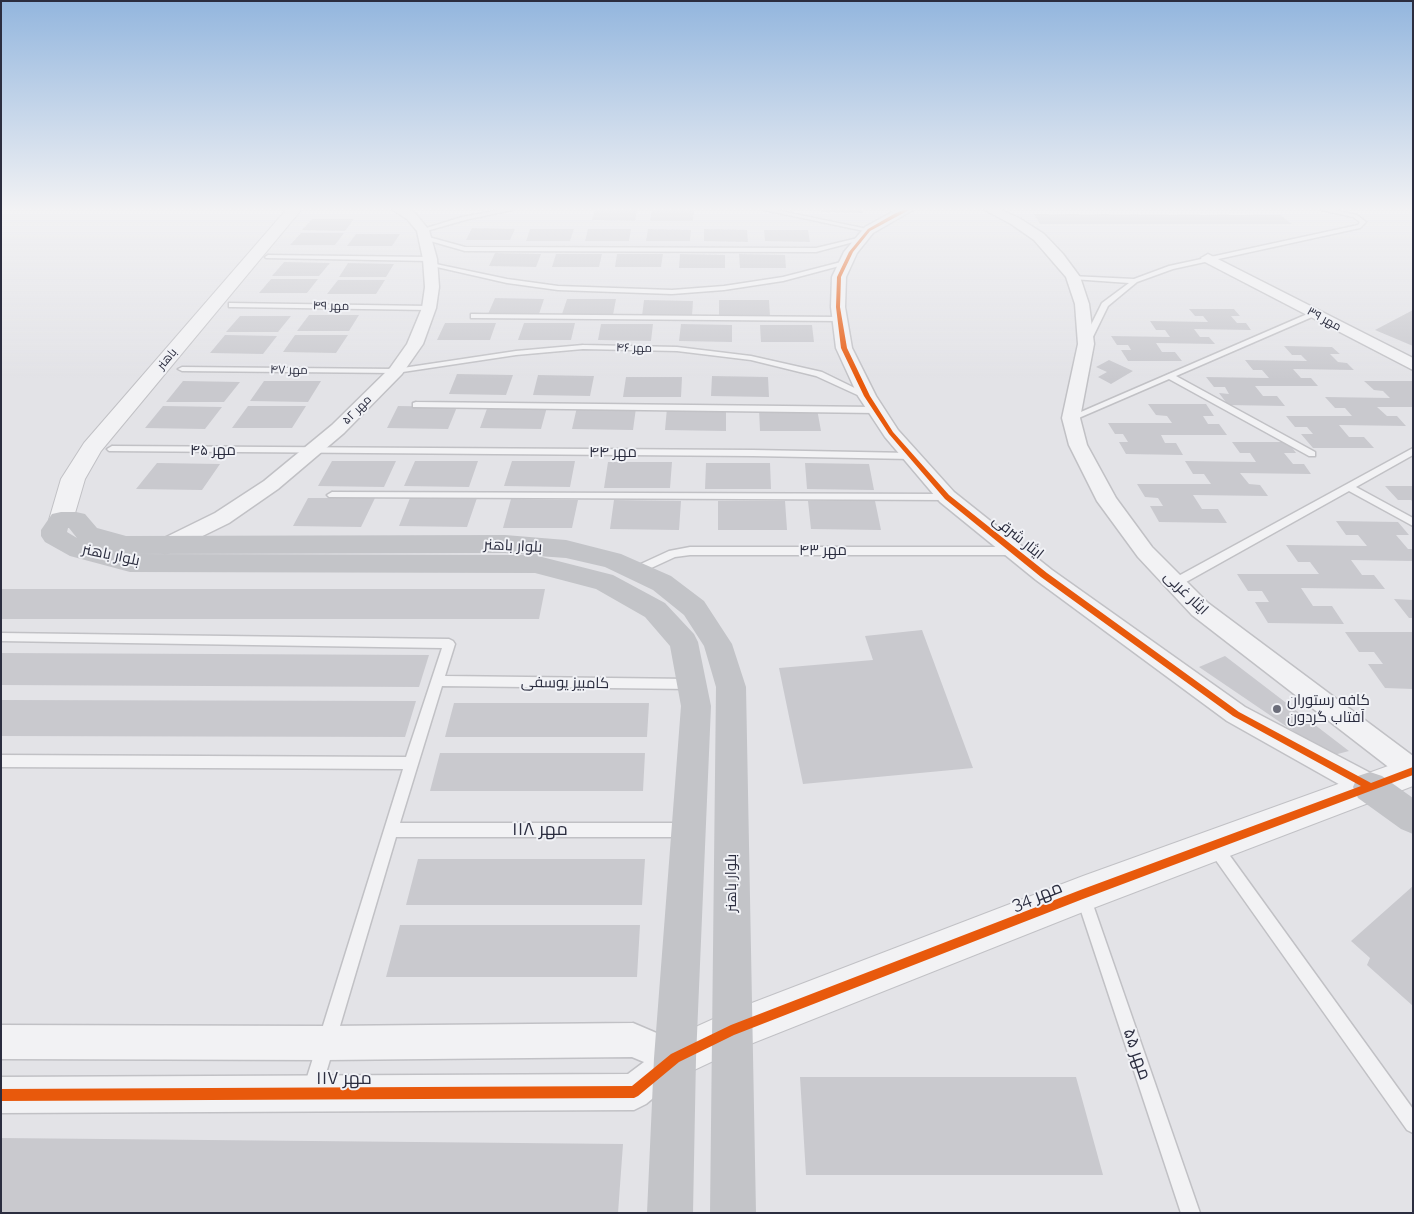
<!DOCTYPE html>
<html>
<head>
<meta charset="utf-8">
<style>
  body { margin:0 }
  #map { position:relative; width:1414px; height:1214px; overflow:hidden; background:#e3e3e7; font-family:Raleway,sans-serif }
  canvas { display:block }
  .frame { position:absolute; inset:0; border:2px solid #2b2d3f; pointer-events:none }
</style>
</head>
<body>
<div id="map">
<canvas width="1414" height="1214"></canvas>
<div class="frame"></div>
</div>
<script>
const context = document.querySelector('canvas').getContext('2d');
context.lineJoin = 'round';
function fillPath(path, color) {
  context.fillStyle = color;
  context.fill(path, 'evenodd');
}
function toPath(rows) {
  const path = new Path2D();
  for (const r of rows) {
    path.moveTo(r[0], r[1]);
    for (let i = 2; i < r.length; i += 2) path.lineTo(r[i], r[i + 1]);
  }
  return path;
}
function stroke(path, color, width, dash) {
  context.strokeStyle = color;
  context.lineWidth = width;
  context.lineCap = dash ? 'butt' : 'round';
  context.setLineDash(dash || []);
  context.stroke(path);
}
function write(font, color, halo, rows, align = 'center') {
  context.font = font + ' Raleway,Cairo,sans-serif';
  context.lineWidth = 4;
  context.setLineDash([]);
  context.textBaseline = 'middle';
  context.strokeStyle = halo;
  context.fillStyle = color;
  for (const [text, x, y, turn = 0] of rows) {
    context.save();
    context.translate(x, y);
    context.rotate((+turn || 0) * Math.PI / 180);
    context.textAlign = isNaN(turn) ? turn : align;
    if (halo) context.strokeText(text, 0, 0);
    context.fillText(text, 0, 0);
    context.restore();
  }
}
fillPath(toPath([
  [595,210,637,210,635,221,592,220],
  [652,210,694,210,693,221,650,221],
  [821,210,862,210,863,213,821,212],
  [1034,214,1280,215,1292,224,1040,224],
  [312,219,354,219,345,231,302,230],
  [472,228,515,229,510,240,466,240],
  [530,229,574,229,570,241,526,241],
  [588,229,631,229,629,241,585,241],
  [648,229,691,230,690,241,646,241],
  [704,229,747,230,748,242,704,241],
  [764,230,808,230,810,242,765,241],
  [301,233,344,233,335,245,290,245],
  [356,234,400,234,392,246,347,246],
  [495,253,541,254,536,267,489,266],
  [556,254,602,254,599,267,552,267],
  [617,254,663,254,661,267,615,267],
  [680,254,725,255,725,268,679,268],
  [739,254,785,255,786,268,740,268],
  [284,262,330,263,319,276,272,276],
  [348,263,394,264,386,277,339,277],
  [271,279,318,279,307,293,259,293],
  [338,280,385,280,376,294,327,294],
  [495,298,544,299,539,314,488,314],
  [567,299,616,299,613,315,562,314],
  [644,300,693,301,692,316,642,316],
  [719,300,769,300,770,316,719,315],
  [1189,309,1234,309,1240,316,1231,316,1237,323,1246,323,1251,330,1194,329,1200,337,1209,337,1215,344,1156,343,1162,352,1175,352,1182,361,1128,361,1121,350,1131,350,1128,345,1117,345,1111,336,1170,337,1165,330,1156,330,1150,321,1208,322,1203,316,1195,316],
  [1413,310,1413,346,1375,330],
  [309,315,359,315,349,331,297,331],
  [240,316,291,316,278,332,226,332],
  [445,323,496,323,490,340,437,340],
  [524,323,575,323,571,340,518,340],
  [601,324,653,324,651,341,598,340],
  [681,324,732,325,732,342,679,341],
  [760,325,812,325,814,342,761,342],
  [225,335,277,336,263,354,210,353],
  [295,335,348,335,336,353,283,352],
  [1284,346,1332,347,1340,354,1330,354,1338,362,1347,363,1354,370,1293,369,1301,378,1311,378,1318,386,1255,386,1263,396,1277,396,1285,406,1228,405,1219,393,1229,394,1225,387,1214,387,1206,377,1269,378,1262,370,1253,370,1245,360,1307,361,1301,355,1292,355],
  [1109,360,1133,371,1111,384,1098,377,1107,372,1096,367],
  [457,374,513,375,506,395,449,394],
  [538,375,594,376,590,396,533,395],
  [712,376,768,377,769,397,711,396],
  [626,377,682,377,681,397,623,397],
  [183,381,240,382,224,402,166,402],
  [264,381,321,381,308,402,250,401],
  [1364,381,1413,381,1413,407,1377,407,1387,416,1397,416,1406,426,1339,425,1349,437,1364,437,1374,448,1313,448,1301,434,1313,434,1307,427,1295,427,1286,416,1352,416,1345,408,1335,408,1325,397,1390,398,1383,391,1374,390],
  [1148,404,1206,404,1214,416,1203,416,1208,424,1219,424,1227,435,1161,435,1165,443,1176,443,1183,455,1126,454,1119,442,1128,442,1123,434,1115,434,1108,423,1172,423,1167,416,1156,415],
  [163,406,222,407,205,429,145,428],
  [248,406,306,406,292,428,232,428],
  [398,406,457,407,448,429,387,428],
  [488,406,547,407,541,429,480,428],
  [577,407,636,408,633,430,572,429],
  [667,408,726,409,726,431,665,430],
  [759,409,817,409,821,431,760,431],
  [1232,442,1288,442,1296,453,1284,453,1293,464,1304,464,1311,474,1240,473,1249,484,1260,485,1268,496,1193,495,1202,509,1218,509,1227,523,1159,522,1150,506,1163,506,1158,498,1145,497,1137,484,1211,484,1204,474,1193,474,1185,461,1256,462,1250,453,1240,453],
  [332,461,396,461,384,487,318,486],
  [415,461,478,461,469,487,404,486],
  [512,461,575,461,570,487,504,486],
  [608,462,672,462,670,488,604,488],
  [157,463,220,464,202,490,136,489],
  [706,463,770,463,771,489,705,489],
  [805,463,869,464,874,490,807,489],
  [1385,486,1413,486,1413,502,1411,500,1398,500],
  [308,498,375,498,361,527,293,526],
  [410,498,477,498,467,527,399,526],
  [511,499,578,500,572,528,503,528],
  [614,500,681,501,679,530,610,529],
  [718,501,785,501,787,530,718,530],
  [808,501,875,501,881,530,811,529],
  [1336,521,1398,522,1409,535,1396,535,1408,549,1413,549,1413,561,1351,560,1362,575,1374,575,1385,589,1301,588,1313,606,1332,606,1344,624,1268,623,1255,602,1269,602,1262,591,1248,591,1237,574,1319,574,1310,562,1298,562,1286,545,1367,546,1358,535,1346,535],
  [1,589,545,589,539,619,1,619],
  [1394,599,1413,600,1413,618,1409,618],
  [922,630,973,768,803,784,779,668,873,660,865,636],
  [1345,632,1413,632,1413,689,1385,688,1368,664,1383,664,1374,652,1359,652],
  [1,653,429,655,419,687,1,685],
  [1225,656,1349,751,1330,756,1199,667],
  [1,700,416,701,405,737,1,736],
  [454,703,649,703,647,737,445,737],
  [440,753,645,753,643,791,430,791],
  [418,859,645,859,642,905,406,905],
  [1413,886,1413,1006,1367,965,1370,958,1351,941],
  [400,925,640,925,637,977,386,977],
  [800,1077,1076,1077,1103,1175,806,1175],
  [1,1138,623,1144,618,1213,1,1213]
]), '#c9c9ce');
const service = toPath([
  [499,210,512,210,465,220,423,232,420,230,462,217,499,210],
  [764,210,776,210,872,230,869,232,764,210],
  [1322,210,1334,210,1357,215,1366,222,1360,228,1173,269,1137,282,1108,306,1089,345,1082,343,1102,303,1129,283,1073,279,1070,277,1071,276,1134,279,1169,266,1358,225,1360,222,1353,217,1322,210],
  [425,236,465,247,816,248,862,237,865,239,816,252,465,251,423,239,423,237,425,236],
  [268,255,430,257,433,259,430,261,266,258,265,257,268,255],
  [845,261,847,262,847,264,783,281,724,290,672,294,558,290,507,283,428,265,431,263,507,279,558,286,672,290,724,286,783,277,845,261],
  [229,303,429,306,433,308,429,310,232,307,229,307,229,303],
  [1312,312,1319,314,1176,376,1315,452,1315,456,1309,456,1169,379,1074,420,1071,421,1067,418,1312,312],
  [471,314,839,317,843,319,839,321,474,318,471,318,471,314],
  [583,345,677,347,751,356,822,372,871,396,867,399,864,398,816,376,751,360,677,351,583,349,516,355,396,373,182,371,178,369,182,367,396,369,516,351,583,345],
  [416,402,876,407,880,410,876,413,413,407,413,403,416,402],
  [112,446,753,450,911,453,916,456,911,459,753,456,109,451,107,449,112,446],
  [1413,448,1413,455,1356,487,1413,518,1413,526,1349,491,1179,586,1175,587,1170,583,1171,580,1413,448],
  [332,492,947,494,952,497,947,500,329,497,327,495,332,492],
  [690,547,1014,547,1019,551,1014,555,690,555,675,557,636,575,631,571,632,568,669,551,690,547],
  [1,633,449,639,453,641,455,644,445,676,691,679,695,680,697,684,695,688,691,689,442,686,400,823,686,823,691,825,693,830,691,835,686,837,396,837,321,1090,318,1096,312,1099,306,1096,303,1090,403,769,1,767,1,755,406,757,442,648,1,641,1,633],
  [1215,840,1220,842,1413,1109,1413,1133,1407,1130,1210,852,1208,847,1210,842,1215,840],
  [1083,889,1088,891,1090,896,1200,1213,1181,1213,1076,896,1078,891,1083,889]
]);
const minor = toPath([
  [393,210,409,210,415,213,429,230,437,259,439,287,436,308,423,344,402,374,344,433,278,489,229,523,172,551,165,553,158,551,155,546,158,541,215,513,264,481,332,425,390,368,407,344,422,308,425,287,423,259,417,231,407,219,393,210],
  [896,210,913,210,873,233,857,253,846,277,845,307,852,348,876,396,898,430,954,492,1052,570,1245,707,1380,778,1384,787,1380,796,1370,799,1360,796,1227,721,1036,580,940,502,885,437,858,396,836,348,831,307,832,277,844,252,865,227,896,210],
  [985,210,1001,210,1019,218,1044,234,1063,254,1080,277,1089,304,1094,344,1080,418,1087,445,1116,498,1152,547,1208,603,1413,756,1413,783,1404,779,1192,615,1138,557,1097,501,1069,445,1062,418,1078,344,1075,304,1066,277,1034,240,1011,224,985,210],
  [1208,254,1413,358,1413,370,1203,261,1201,258,1208,254],
  [633,1023,687,1046,692,1058,687,1070,646,1104,634,1110,1,1113,1,1077,628,1074,644,1062,632,1057,326,1060,1,1059,1,1025,326,1026,633,1023]
]);
const tertiary = toPath([
  [286,210,301,210,101,451,85,479,73,520,70,526,61,528,52,526,49,520,61,479,84,443,286,210],
  [1413,757,1413,786,1083,912,743,1047,675,1079,660,1073,654,1058,660,1043,731,1011,1083,876,1413,757]
]);
stroke(service, '#c1c1c5', 3);
stroke(minor, '#c1c1c5', 3);
stroke(tertiary, '#c1c1c5', 2);
fillPath(service, '#f2f2f4');
fillPath(minor, '#f2f2f4');
fillPath(tertiary, '#f2f2f4');
fillPath(toPath([
  [61,512,76,512,85,514,97,528,126,536,505,535,566,540,621,554,671,576,704,601,732,644,746,687,756,1213,710,1213,716,687,704,646,684,615,653,590,605,567,566,558,538,556,613,575,665,603,694,634,698,642,711,706,696,1058,693,1213,647,1213,654,1058,681,706,670,646,645,617,596,589,535,573,130,572,70,556,45,542,41,536,41,530,52,514,61,512],
  [68,528,69,528,77,538,67,532,68,528],
  [505,553,528,555,132,554,505,553],
  [1370,772,1382,776,1413,798,1413,834,1401,829,1358,798,1353,787,1358,776,1370,772]
]), '#c3c4c8');
fillPath(toPath([
  [903,210,909,210,870,231,853,252,841,277,840,307,847,348,870,396,893,432,949,495,1047,573,1239,712,1371,783,1413,767,1413,775,1083,899,734,1035,679,1062,638,1096,634,1098,1,1101,1,1089,632,1086,671,1054,731,1025,1083,889,1361,786,1233,716,1041,577,945,499,889,434,864,396,841,348,836,307,837,277,849,252,868,229,894,214,903,210]
]), '#e8590c');
const sky = context.createLinearGradient(0, 0, 0, 380);
sky.addColorStop(0, '#93b6de');
sky.addColorStop(0.55, '#f2f2f4');
sky.addColorStop(1, '#f2f2f400');
context.fillStyle = sky;
context.fillRect(0, 0, 1414, 380);
for (const [x, y, r, color] of [
  [1277,709,5,"#6b6d7a"]
]) {
  const dot = new Path2D();
  dot.arc(x, y, r, 0, 2 * Math.PI);
  context.fillStyle = color;
  context.fill(dot);
  stroke(dot, '#f1f2f6', 2);
}
write('12px', '#2b2d3f', '#f1f2f6', [
  ["مهر ۴۹",331,306,1],
  ["مهر ۳۹",1324,319,28],
  ["مهر ۴۶",634,348,1],
  ["باهنر",167,359,-50],
  ["مهر ۴۷",289,370,1],
  ["مهر ۵۲",357,410,-45]
]);
write('15px', '#2b2d3f', '#f1f2f6', [
  ["مهر ۴۵",213,450],
  ["مهر ۴۴",613,452],
  ["ایثار شرقی",1018,537,39],
  ["بلوار باهنر",513,546,3],
  ["مهر ۴۳",823,550],
  ["بلوار باهنر",111,555,12],
  ["ایثار غربی",1186,593,44],
  ["کامبیز یوسفی",565,683,1],
  ["بلوار باهنر",731,883,-90]
]);
write('15px', '#2b2d3f', '#f1f2f6', [
  ["کافه رستوران",1287,700],
  ["آفتاب گردون",1287,717]
], 'left');
write('18px', '#2b2d3f', '#f1f2f6', [
  ["مهر ۱۱۸",540,830],
  ["مهر 34",1037,896,-21],
  ["مهر ۵۵",1137,1054,71],
  ["مهر ۱۱۷",344,1079]
]);
</script>
</body>
</html>
